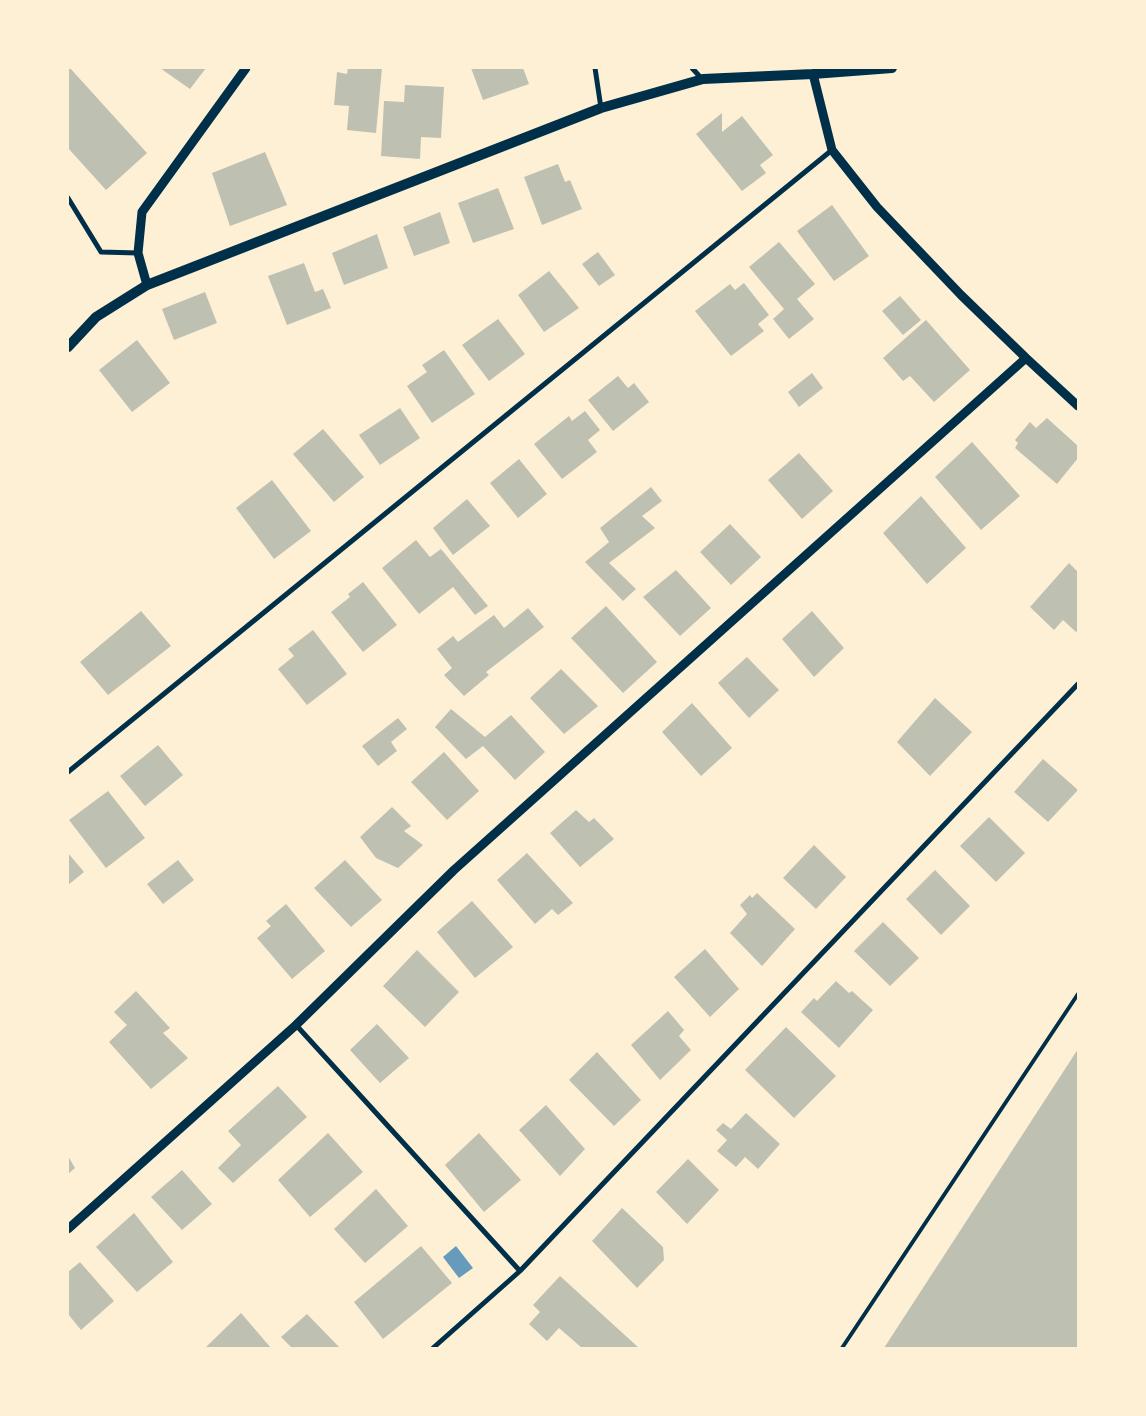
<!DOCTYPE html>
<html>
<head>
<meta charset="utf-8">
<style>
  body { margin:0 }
  #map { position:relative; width:1146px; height:1416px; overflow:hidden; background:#fdf0d5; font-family:"Fira Sans",sans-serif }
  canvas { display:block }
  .frame { position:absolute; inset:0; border:69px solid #fdf0d5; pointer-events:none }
</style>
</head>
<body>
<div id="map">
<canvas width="1146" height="1416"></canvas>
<div class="frame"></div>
</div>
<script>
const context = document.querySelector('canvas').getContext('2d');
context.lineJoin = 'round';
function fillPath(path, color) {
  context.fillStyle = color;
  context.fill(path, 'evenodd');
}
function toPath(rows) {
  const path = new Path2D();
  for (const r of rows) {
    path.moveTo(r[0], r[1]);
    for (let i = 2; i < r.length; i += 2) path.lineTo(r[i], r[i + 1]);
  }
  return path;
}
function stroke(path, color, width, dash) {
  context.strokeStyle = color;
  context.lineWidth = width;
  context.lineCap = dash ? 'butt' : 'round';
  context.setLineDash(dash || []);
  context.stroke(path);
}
fillPath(toPath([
  [456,1246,473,1268,459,1278,443,1257]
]), '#669bbc');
fillPath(toPath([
  [68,68,70,68,147,153,106,190,68,148],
  [160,68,206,68,190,89],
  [348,68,382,68,376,133,347,130,349,106,334,105,337,72,347,74],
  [471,68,523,68,529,84,483,100],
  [405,85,444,87,441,138,421,137,420,159,381,156,384,101,404,102],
  [722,113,722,132,742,116,773,155,760,165,766,173,742,191,696,134],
  [265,152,287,205,230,226,212,173],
  [558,164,565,182,570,180,582,209,542,225,524,177],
  [498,188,514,229,473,243,458,203],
  [832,205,869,256,834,281,797,231],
  [440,212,450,243,414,256,403,227],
  [377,234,388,268,344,285,332,253],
  [779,242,815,284,797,299,814,319,789,339,773,319,784,309,749,267],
  [598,252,615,275,599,286,582,264],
  [304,263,315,292,323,289,331,308,287,325,268,276],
  [549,271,579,308,544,332,518,295],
  [744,283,769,315,758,324,764,331,731,356,695,311,730,284,735,290],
  [205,292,217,323,174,340,162,309],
  [900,296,921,320,903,335,882,311],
  [498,319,525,354,489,381,462,345],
  [926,320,970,370,934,402,910,376,903,381,883,358],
  [137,340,170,383,132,412,99,370],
  [444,350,475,394,432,423,407,386,427,372,422,365],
  [812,373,823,388,799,407,788,392],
  [618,376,628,388,634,383,649,402,613,431,588,400],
  [400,408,420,438,380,465,359,435],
  [585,411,600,430,588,440,597,452,562,479,534,444,569,416,572,421],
  [1047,418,1078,446,1078,458,1057,484,1015,448,1018,443,1015,440,1030,422,1036,428],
  [323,429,364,477,334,502,293,454],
  [972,442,1020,496,981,530,935,477],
  [799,453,833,491,802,519,768,480],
  [519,459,547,494,518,518,490,483],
  [272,480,311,531,274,559,236,508],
  [651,487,662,501,642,516,655,528,609,563,636,589,623,601,585,562,609,542,600,528],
  [921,496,966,548,927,584,883,533],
  [467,499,490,526,453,555,433,528],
  [730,524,761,557,731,585,700,552],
  [416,540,430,557,441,549,488,606,475,615,453,587,419,614,382,568],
  [1069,563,1078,572,1078,630,1076,632,1063,620,1054,630,1030,607],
  [676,570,711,608,680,636,643,597],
  [363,582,397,625,363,652,331,612,350,597,348,594],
  [606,606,657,662,623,693,571,638],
  [528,608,544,627,486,672,489,675,464,696,444,675,452,668,437,649,453,636,458,642,494,615,504,628],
  [141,611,171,646,108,695,80,662],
  [812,611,844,648,814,677,782,639],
  [313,630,347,674,307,705,278,669,294,656,288,649],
  [747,657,779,690,749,718,718,683],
  [561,669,598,706,564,734,530,698],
  [935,698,972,732,930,776,897,742],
  [692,703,732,748,701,776,662,732],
  [451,709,485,737,511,715,545,752,515,780,483,746,466,759,435,727],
  [398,718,407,729,391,742,397,751,378,766,362,746],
  [158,745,183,775,145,806,120,776],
  [444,752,479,791,447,820,411,782],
  [1043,759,1078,790,1048,822,1014,792],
  [108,791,145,838,106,868,69,820],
  [392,807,411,826,404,831,423,845,398,868,376,858,360,837],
  [576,810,589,822,594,818,614,839,580,867,550,833],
  [989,817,1025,853,996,882,960,846],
  [814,845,846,877,816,909,783,878],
  [68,853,84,872,68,885],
  [527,853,573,903,558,915,552,909,535,924,497,880],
  [178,860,194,880,163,904,147,884],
  [345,860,382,900,351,927,314,888],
  [935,870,970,906,941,935,906,899],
  [757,893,795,929,762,966,730,933,747,914,740,905,750,895,752,898],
  [472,901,513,947,475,978,437,932],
  [286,904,325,951,292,979,257,938,271,926,266,921],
  [883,922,919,958,890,986,854,951],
  [705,949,739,989,710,1017,674,977],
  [417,950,459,992,425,1027,383,986],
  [836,981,849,993,852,991,873,1010,839,1048,801,1012,814,998,817,1001],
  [136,991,170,1028,163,1033,188,1058,151,1089,109,1042,127,1025,114,1012],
  [668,1011,684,1030,679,1036,691,1050,660,1080,631,1045],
  [377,1024,409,1058,380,1083,350,1050],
  [786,1027,836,1076,794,1118,745,1070],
  [1078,1049,1078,1348,884,1348],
  [597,1052,641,1100,614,1126,569,1080],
  [278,1086,307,1117,233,1183,218,1168,241,1145,228,1131],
  [546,1105,585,1149,560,1176,519,1130],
  [746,1113,780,1144,758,1169,745,1157,736,1167,717,1151,727,1140,716,1130,723,1123,731,1129],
  [328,1133,363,1172,310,1217,278,1180],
  [479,1133,521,1180,484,1212,445,1165],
  [68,1156,75,1168,68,1174],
  [688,1159,719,1190,687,1224,656,1192],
  [182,1170,212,1204,182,1230,151,1197],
  [376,1189,408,1226,365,1263,334,1229],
  [622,1208,663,1247,664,1260,637,1288,592,1241],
  [134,1213,173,1262,137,1292,96,1247],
  [421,1246,452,1283,383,1339,354,1302],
  [80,1262,114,1301,81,1330,68,1314,68,1272],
  [560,1276,639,1348,582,1348,559,1328,547,1341,529,1324,540,1312,533,1305],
  [241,1313,271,1348,205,1348],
  [307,1314,340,1348,292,1348,281,1337]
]), '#bec0b2');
stroke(toPath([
  [842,1348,1078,994]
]), '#003049', 4);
stroke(toPath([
  [595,68,601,108],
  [692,68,702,79],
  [68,198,101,252,138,253],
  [68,772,832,150],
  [296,1025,520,1271],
  [433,1348,520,1271,1078,684]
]), '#003049', 5);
stroke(toPath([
  [813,74,832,150,877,207,961,295,1026,358,1078,406],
  [147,285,138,253,142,212,246,68],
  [68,1229,296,1025,454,870,1026,358]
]), '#003049', 9);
stroke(toPath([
  [68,347,96,317,147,285,601,108,703,79,813,74,892,68]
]), '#003049', 10);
</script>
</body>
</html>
